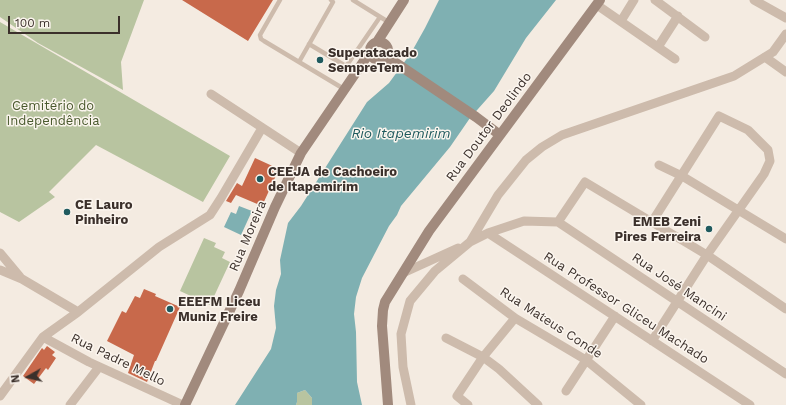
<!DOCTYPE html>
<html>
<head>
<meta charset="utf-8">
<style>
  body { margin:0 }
  #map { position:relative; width:786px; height:405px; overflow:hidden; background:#f4ebe1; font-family:"Work Sans",sans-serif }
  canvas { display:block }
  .north { position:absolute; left:8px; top:357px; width:40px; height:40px; -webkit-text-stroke:3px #fbf5ee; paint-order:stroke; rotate:262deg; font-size:11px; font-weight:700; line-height:16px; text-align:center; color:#3b302b }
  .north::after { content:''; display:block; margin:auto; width:14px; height:18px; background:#3b302b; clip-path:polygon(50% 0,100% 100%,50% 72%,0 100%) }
  .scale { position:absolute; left:8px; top:16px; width:112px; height:18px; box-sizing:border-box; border:2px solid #3b302b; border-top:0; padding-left:5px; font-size:12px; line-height:14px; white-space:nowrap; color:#3b302b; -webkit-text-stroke:3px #fbf5ee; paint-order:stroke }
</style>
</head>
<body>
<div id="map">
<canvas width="786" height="405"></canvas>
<div class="north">N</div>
<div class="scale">100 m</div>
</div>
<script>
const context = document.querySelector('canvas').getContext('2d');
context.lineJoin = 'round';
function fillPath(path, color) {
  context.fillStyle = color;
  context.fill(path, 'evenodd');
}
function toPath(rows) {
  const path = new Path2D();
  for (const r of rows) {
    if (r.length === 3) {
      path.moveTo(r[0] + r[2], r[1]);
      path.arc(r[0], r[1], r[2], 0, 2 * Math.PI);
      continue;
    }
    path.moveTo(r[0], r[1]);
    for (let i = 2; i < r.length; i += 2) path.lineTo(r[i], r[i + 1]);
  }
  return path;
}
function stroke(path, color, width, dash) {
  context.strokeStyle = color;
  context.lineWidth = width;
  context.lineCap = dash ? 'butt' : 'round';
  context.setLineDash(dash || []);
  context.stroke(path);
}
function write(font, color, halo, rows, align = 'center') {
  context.font = font + ' "Work Sans",sans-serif';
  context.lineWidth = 3;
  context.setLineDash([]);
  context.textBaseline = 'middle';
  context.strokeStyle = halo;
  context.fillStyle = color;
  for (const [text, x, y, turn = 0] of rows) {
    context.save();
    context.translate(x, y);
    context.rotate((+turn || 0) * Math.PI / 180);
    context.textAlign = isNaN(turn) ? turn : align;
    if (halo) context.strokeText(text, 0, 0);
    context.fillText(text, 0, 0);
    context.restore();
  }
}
fillPath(toPath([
  [0,0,144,0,121,62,123,90,38,43,0,17],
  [0,22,230,156,203,202,96,145,49,192,55,197,19,222,0,212],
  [204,238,216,243,214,247,225,252,222,258,230,262,210,305,180,291],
  [305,390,312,398,312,405,296,405,297,402,297,393]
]), '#b8c4a0');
fillPath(toPath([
  [439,0,556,0,526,38,494,91,470,118,450,147,401,206,397,215,389,226,362,278,356,297,354,314,356,332,357,382,362,405,312,405,312,398,305,390,297,393,297,402,296,405,235,405,271,349,276,328,274,306,276,290,281,274,280,260,288,223,301,206,367,102,389,83,411,53,425,28],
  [239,206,252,211,241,235,224,227,231,212,236,214]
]), '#7fb0b2');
fillPath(toPath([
  [182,0,273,0,248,41],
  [255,158,279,169,262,206,236,195,231,203,226,201,237,183,242,186],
  [144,289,156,294,155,296,180,307,156,361,155,361,147,382,128,373,134,355,107,341,122,311,126,313,135,296,140,298],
  [47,346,55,352,52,355,56,358,48,370,46,368,34,384,23,376,42,348,44,350]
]), '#c8694b');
stroke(toPath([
  [280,0,260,35,261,39,264,41,344,89],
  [353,0,390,23],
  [309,44,344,65,347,65,380,17],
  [299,62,333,2,331,0]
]), '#cdbbac', 4.5);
stroke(toPath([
  [655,0,705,37],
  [754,0,786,18],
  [597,5,675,59],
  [621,21,634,0],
  [658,47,678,16],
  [765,57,786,72],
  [211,94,301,153],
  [659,165,682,176,786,239],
  [558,222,585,182,707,255,786,309],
  [558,222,786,374],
  [652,222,719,116,748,130,768,150,770,161,764,174,707,255,652,341],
  [488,233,750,405],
  [470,242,488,233,524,221,558,222],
  [0,253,20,277],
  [0,270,22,279,78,312],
  [403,273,458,248],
  [463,279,515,318,586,360,641,405],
  [43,337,89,362,183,405],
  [446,338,483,357,499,369,538,405],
  [566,391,615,316],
  [0,396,43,337,78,312,159,247,210,215,221,198,262,128],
  [70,405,99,367],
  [411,405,403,367,401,334,410,301,435,271,470,242,498,195,526,160,542,147,562,135,734,76,773,52,786,34],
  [468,405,457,396,483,357,515,318]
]), '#cdbbac', 9);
stroke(toPath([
  [379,51,9],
  [377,42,404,0],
  [382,60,393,61,476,117,500,135],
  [185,405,239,291,275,207,301,153,370,52],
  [388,405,382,326,383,310,385,302,429,231,600,0]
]), '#a18a7d', 10);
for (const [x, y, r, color] of [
  [320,60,4,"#1f5a5e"],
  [260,179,4,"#1f5a5e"],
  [67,212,4,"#1f5a5e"],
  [709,229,4,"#1f5a5e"],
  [170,309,4,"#1f5a5e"]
]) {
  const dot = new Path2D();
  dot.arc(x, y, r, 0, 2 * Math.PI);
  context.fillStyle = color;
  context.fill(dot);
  stroke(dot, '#fbf5ee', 1.5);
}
write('bold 13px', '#3b302b', '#fbf5ee', [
  ["Superatacado",328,53],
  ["SempreTem",328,68],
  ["CEEJA de Cachoeiro",268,172],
  ["de Itapemirim",268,187],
  ["CE Lauro",75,205],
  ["Pinheiro",75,220],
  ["EMEB Zeni",701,222,"right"],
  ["Pires Ferreira",701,237,"right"],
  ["EEEFM Liceu",178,302],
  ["Muniz Freire",178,317]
], 'left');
write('13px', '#4a5a2e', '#fbf5ee', [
  ["Cemitério do",53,106],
  ["Independência",53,121]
]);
write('13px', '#3b302b', '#fbf5ee', [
  ["Rua Doutor Deolindo",489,127,-53],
  ["Rua Moreira",248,236,-67],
  ["Rua José Mancini",679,287,34],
  ["Rua Professor Gliceu Machado",626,308,33],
  ["Rua Mateus Conde",551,323,33],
  ["Rua Padre Mello",118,360,26]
]);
write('italic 14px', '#1f5a5e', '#fbf5ee', [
  ["Rio Itapemirim",401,134]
]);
</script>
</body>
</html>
